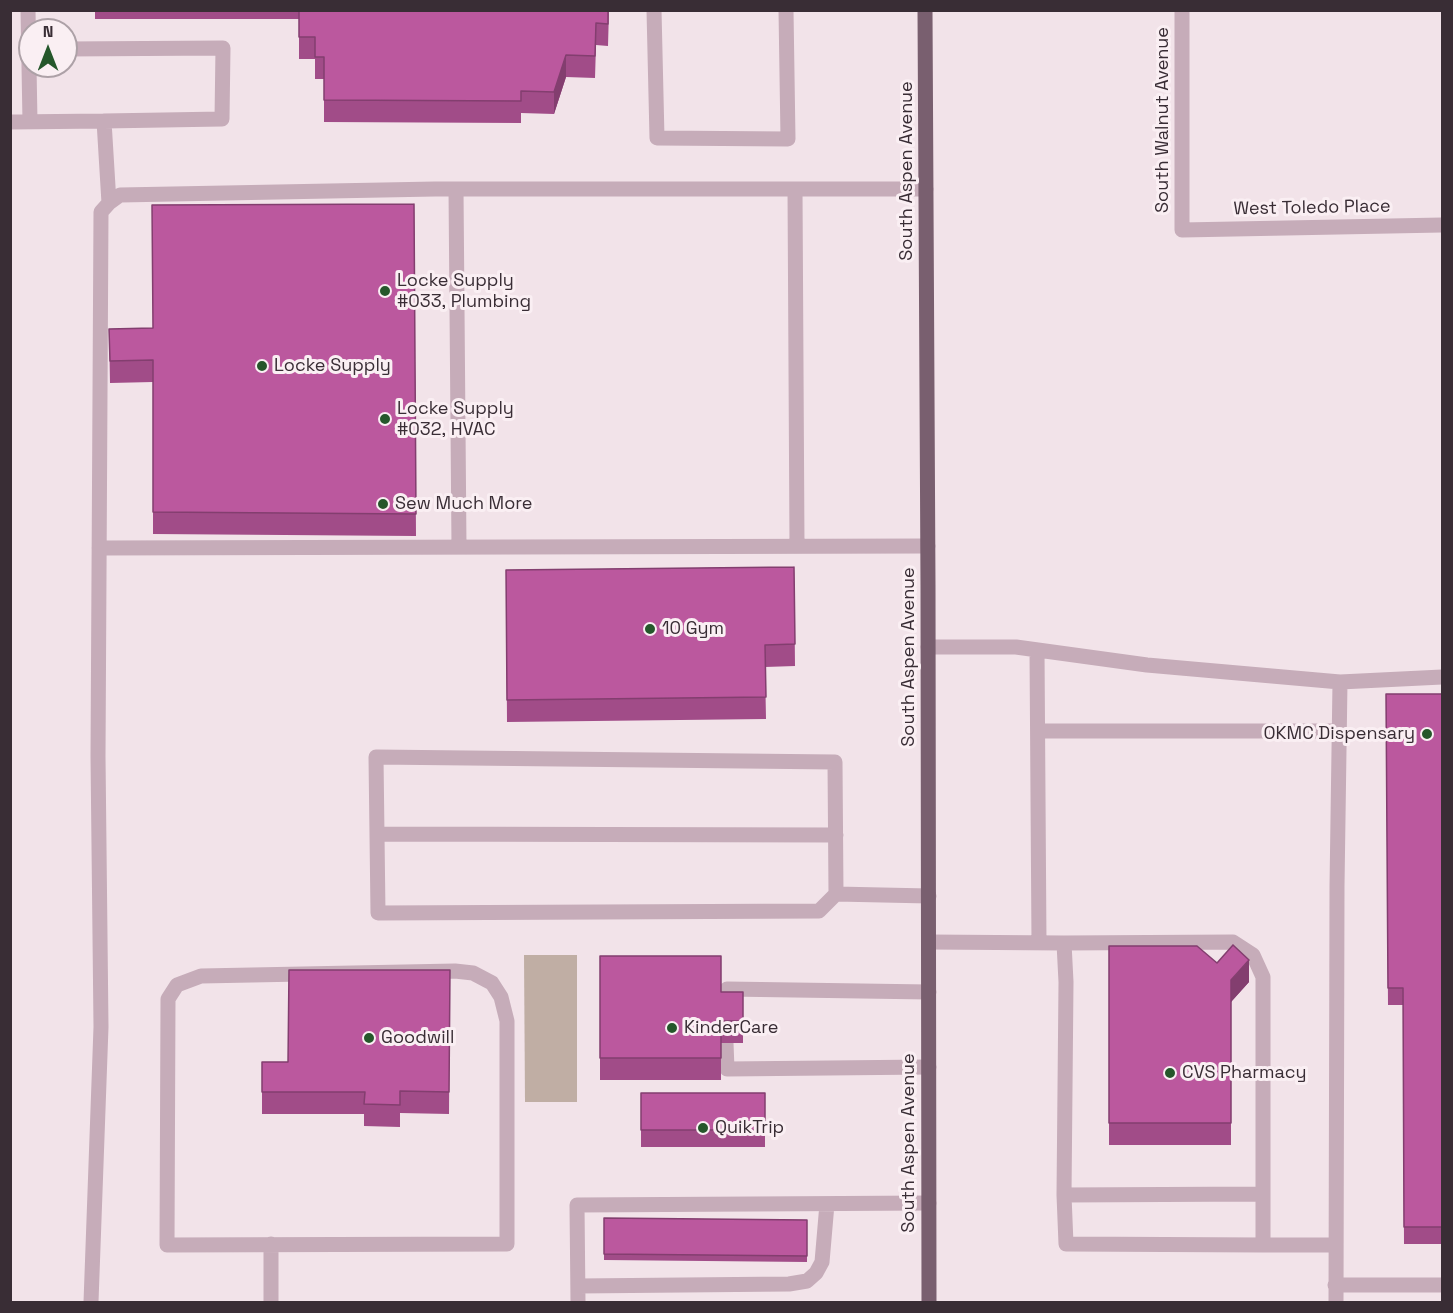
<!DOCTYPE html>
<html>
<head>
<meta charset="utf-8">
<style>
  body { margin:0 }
  #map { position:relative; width:1453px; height:1313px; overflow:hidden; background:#f2e3e9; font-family:"Space Grotesk",sans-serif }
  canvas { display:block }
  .frame { position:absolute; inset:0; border:12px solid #392d35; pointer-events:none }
  .north { position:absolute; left:18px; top:18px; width:60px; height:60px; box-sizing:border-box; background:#faeff3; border:2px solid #ada1a7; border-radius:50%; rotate:0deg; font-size:16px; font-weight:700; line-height:24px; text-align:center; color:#392d35 }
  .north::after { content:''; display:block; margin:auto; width:21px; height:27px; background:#25572b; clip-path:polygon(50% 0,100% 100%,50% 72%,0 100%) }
</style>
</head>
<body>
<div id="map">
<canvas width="1453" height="1313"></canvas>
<div class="frame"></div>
<div class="north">N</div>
</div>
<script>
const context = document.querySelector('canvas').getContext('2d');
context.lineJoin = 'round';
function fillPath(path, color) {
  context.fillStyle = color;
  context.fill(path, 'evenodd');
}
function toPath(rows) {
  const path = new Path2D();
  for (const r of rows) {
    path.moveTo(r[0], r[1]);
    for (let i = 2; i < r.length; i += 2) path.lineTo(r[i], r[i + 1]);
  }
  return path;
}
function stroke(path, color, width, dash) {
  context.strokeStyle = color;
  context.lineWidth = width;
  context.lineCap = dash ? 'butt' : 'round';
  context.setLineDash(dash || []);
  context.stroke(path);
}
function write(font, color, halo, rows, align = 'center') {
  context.font = font + ' "Space Grotesk",sans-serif';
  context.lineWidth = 6;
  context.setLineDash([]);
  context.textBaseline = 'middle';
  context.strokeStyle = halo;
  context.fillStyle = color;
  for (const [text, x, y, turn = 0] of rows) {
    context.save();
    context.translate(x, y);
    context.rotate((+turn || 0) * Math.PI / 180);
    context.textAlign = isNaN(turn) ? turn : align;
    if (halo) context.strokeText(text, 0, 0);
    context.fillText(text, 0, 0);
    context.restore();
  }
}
fillPath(toPath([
  [524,955,577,955,577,1102,525,1102]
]), '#c0aea4');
stroke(toPath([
  [28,10,30,122],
  [654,10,657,138,788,139,786,10],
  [1182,10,1182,230,1442,225],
  [66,49,223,48,222,119,104,121],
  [10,122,104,121,109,203],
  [456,189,459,547],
  [795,189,797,546],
  [99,548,928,546],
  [928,647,1016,647,1147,665,1340,682],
  [1037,650,1039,943],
  [1038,731,1338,731],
  [377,834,836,835],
  [836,894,819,911,378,913,376,757,835,762,836,894,929,896],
  [929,942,1064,943,1066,982,1064,1195,1263,1194],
  [1064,943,1233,942,1253,955,1263,977,1263,1245,1066,1244,1064,1195],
  [455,971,473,973,492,983,501,997,507,1021,507,1244,167,1245,168,999,177,985,201,976,455,971],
  [726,1012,727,989,929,992],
  [726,1043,727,1069,929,1067],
  [1263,1245,1335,1245],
  [1335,1285,1442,1285],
  [578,1286,789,1284,807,1281,816,1273,822,1262,827,1204],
  [91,1302,101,1027,98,756,101,212,109,203,120,195,435,189,926,189],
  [271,1302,271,1244],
  [578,1302,577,1205,929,1203],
  [1336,1302,1337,886,1340,682,1442,677]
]), '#c6acb9', 15);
stroke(toPath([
  [925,10,928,585,929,1302]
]), '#795f6f', 15);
fillPath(toPath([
  [95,10,609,10,608,46,596,45,595,78,566,77,554,114,521,113,521,123,324,122,324,79,315,79,315,59,299,59,299,19,95,19],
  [414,204,416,536,153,534,153,382,110,383,109,329,153,328],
  [794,567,795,666,765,667,766,719,507,722,506,570],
  [1386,694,1443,694,1443,1244,1404,1244,1403,1005,1388,1005],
  [1109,946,1249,982,1231,1002,1231,1145,1109,1145],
  [600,956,721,992,743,992,743,1043,721,1043,721,1080,600,1080],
  [450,970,449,1114,400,1113,400,1127,364,1126,364,1114,262,1114,262,1062,288,1062],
  [641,1093,765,1093,765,1147,641,1147],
  [604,1218,807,1220,807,1262,604,1260]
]), '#a14c88');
fillPath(toPath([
  [566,55,566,77,554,114,554,92],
  [1249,960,1249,982,1231,1002,1231,980]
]), '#833e6f');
const building = toPath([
  [299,10,608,10,608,24,596,23,595,56,566,55,554,92,521,91,521,101,324,100,324,57,315,57,315,37,299,37,299,10],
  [414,204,416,514,153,512,153,360,110,361,109,329,153,328,152,205,414,204],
  [794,567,795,644,765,645,766,697,507,700,506,570,794,567],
  [1386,694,1443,694,1443,1227,1404,1227,1403,988,1388,988,1386,694],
  [1233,945,1249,960,1231,980,1231,1123,1109,1123,1109,946,1197,946,1217,963,1233,945],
  [600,956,721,956,721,992,743,992,743,1021,721,1021,721,1058,600,1058,600,956],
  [289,970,450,970,449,1092,400,1091,400,1105,364,1104,365,1092,262,1092,262,1062,288,1062,289,970],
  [641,1093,765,1093,765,1130,641,1130,641,1093],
  [604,1218,807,1220,807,1256,604,1254,604,1218]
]);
fillPath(building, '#bb589e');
stroke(building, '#833e6f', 1.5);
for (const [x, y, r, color] of [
  [385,291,6,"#25572b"],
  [262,366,6,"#25572b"],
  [385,419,6,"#25572b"],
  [383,504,6,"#25572b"],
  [650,629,6,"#25572b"],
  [1427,734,6,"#25572b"],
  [672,1028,6,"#25572b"],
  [369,1038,6,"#25572b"],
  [1170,1073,6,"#25572b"],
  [703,1128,6,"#25572b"]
]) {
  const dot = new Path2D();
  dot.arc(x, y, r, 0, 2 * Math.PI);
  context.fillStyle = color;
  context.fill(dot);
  stroke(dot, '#faeff3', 2);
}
write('18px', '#392d35', '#faeff3', [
  ["South Walnut Avenue",1163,120,-90],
  ["South Aspen Avenue",907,171,-90],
  ["West Toledo Place",1312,208,-1],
  ["South Aspen Avenue",909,657,-90],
  ["South Aspen Avenue",909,1143,-90]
]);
write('18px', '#392d35', '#faeff3', [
  ["Locke Supply",397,281],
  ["#033, Plumbing",397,302],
  ["Locke Supply",274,366],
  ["Locke Supply",397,409],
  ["#032, HVAC",397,430],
  ["Sew Much More",395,504],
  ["10 Gym",662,629],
  ["OKMC Dispensary",1415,734,"right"],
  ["KinderCare",684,1028],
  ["Goodwill",381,1038],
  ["CVS Pharmacy",1182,1073],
  ["QuikTrip",715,1128]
], 'left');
</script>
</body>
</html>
